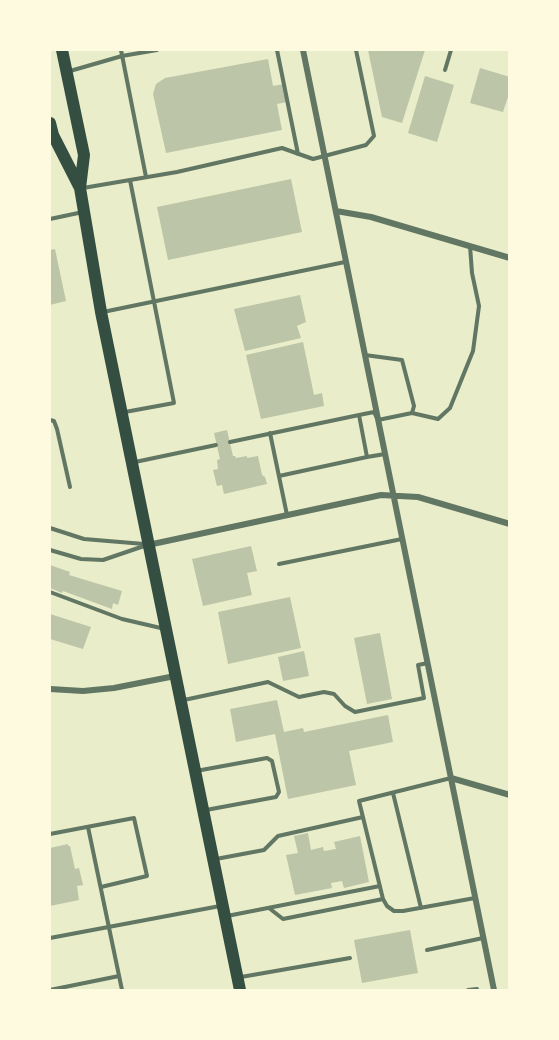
<!DOCTYPE html>
<html>
<head>
<meta charset="utf-8">
<style>
  body { margin:0 }
  #map { position:relative; width:559px; height:1040px; overflow:hidden; background:#e9edc9; font-family:Barlow,sans-serif }
  canvas { display:block }
  .frame { position:absolute; inset:0; border:51px solid #fefae0; pointer-events:none }
</style>
</head>
<body>
<div id="map">
<canvas width="559" height="1040"></canvas>
<div class="frame"></div>
</div>
<script>
const context = document.querySelector('canvas').getContext('2d');
context.lineJoin = 'round';
function fillPath(path, color) {
  context.fillStyle = color;
  context.fill(path, 'evenodd');
}
function toPath(rows) {
  const path = new Path2D();
  for (const r of rows) {
    path.moveTo(r[0], r[1]);
    for (let i = 2; i < r.length; i += 2) path.lineTo(r[i], r[i + 1]);
  }
  return path;
}
function stroke(path, color, width, dash) {
  context.strokeStyle = color;
  context.lineWidth = width;
  context.lineCap = dash ? 'butt' : 'round';
  context.setLineDash(dash || []);
  context.stroke(path);
}
fillPath(toPath([
  [368,50,425,50,402,123,382,117],
  [268,59,273,86,284,84,287,102,277,104,282,130,166,153,153,94,156,84,165,78],
  [480,68,510,77,510,91,503,112,470,103],
  [425,76,454,85,437,142,408,133],
  [291,179,302,232,168,260,157,207],
  [55,249,66,301,50,305,50,250],
  [300,295,306,322,297,326,301,338,245,351,234,309],
  [303,342,314,395,322,393,324,406,261,419,246,355],
  [227,430,233,456,235,456,236,458,247,456,247,458,258,456,262,475,265,477,267,484,224,494,222,485,217,486,213,470,218,469,217,460,220,459,214,433],
  [251,546,257,571,247,573,252,595,203,606,192,559],
  [50,565,70,572,69,575,122,591,118,605,113,603,112,609,63,591,62,593,50,588],
  [290,597,301,648,228,664,218,612],
  [50,614,91,627,83,649,50,639],
  [380,633,392,699,367,704,354,638],
  [304,651,309,676,283,681,278,657],
  [277,700,284,732,303,728,304,732,388,715,393,742,349,751,356,785,288,799,275,734,236,742,230,709],
  [308,833,311,850,323,847,324,851,336,849,334,842,360,836,369,882,344,888,342,881,331,883,332,888,295,895,286,855,298,853,294,836],
  [68,844,68,846,70,846,75,869,79,868,83,885,77,886,79,900,50,906,50,848],
  [410,930,418,973,362,983,354,940]
]), '#bcc5a7');
stroke(toPath([
  [121,50,146,177],
  [277,50,298,154],
  [445,70,451,50],
  [70,71,122,56,157,50],
  [130,180,177,172,282,148,313,159,366,145,374,136,356,50],
  [83,188,130,180,174,403,125,412],
  [50,219,83,212],
  [103,312,345,262],
  [365,355,402,360,414,406,412,413,378,420,374,412,359,415,367,457,385,454],
  [412,413,438,419,450,408,473,351,479,306,472,273,470,246],
  [50,420,54,421,57,429,70,487],
  [270,433,287,515],
  [230,442,359,415],
  [135,462,216,445],
  [279,476,367,457],
  [50,528,84,539,144,544],
  [50,550,81,559,103,560,147,545],
  [279,564,402,539],
  [50,592,122,619,165,629],
  [184,700,268,682,299,697,324,692,334,694,345,706,355,712,424,698,418,665,428,663],
  [196,771,267,758,272,761,279,792,276,797,206,810],
  [451,778,359,801,383,899,387,906,394,911,403,911,475,898],
  [393,793,421,908],
  [88,827,122,990],
  [50,834,134,818,147,876,101,887],
  [216,859,264,850,278,836,363,817],
  [269,908,283,919,383,899],
  [227,916,380,886],
  [50,938,220,906],
  [427,950,483,938],
  [241,977,350,958],
  [50,990,119,976],
  [468,990,477,989]
]), '#617663', 4);
stroke(toPath([
  [303,50,494,990],
  [336,211,371,217,510,258],
  [148,545,381,495,418,497,510,524],
  [50,689,83,691,114,688,175,676],
  [451,778,510,795]
]), '#617663', 6);
stroke(toPath([
  [62,50,84,155,80,188,101,312,240,990],
  [50,123,53,135,80,188]
]), '#344e41', 12);
</script>
</body>
</html>
